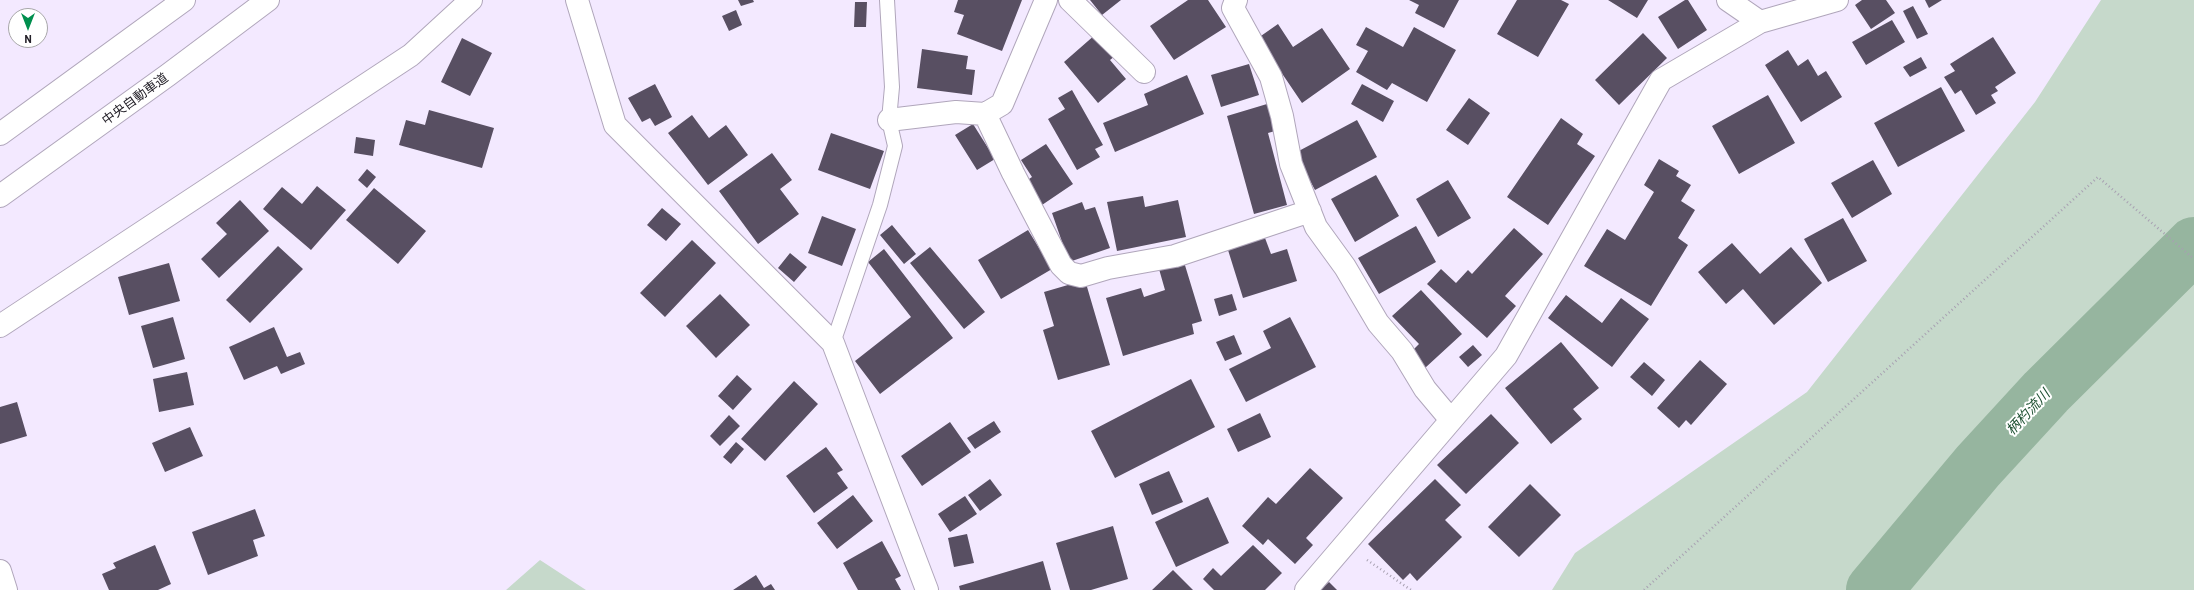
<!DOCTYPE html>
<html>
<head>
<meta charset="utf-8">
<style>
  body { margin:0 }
  #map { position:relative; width:2194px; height:590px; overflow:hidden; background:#f3e9ff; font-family:Barlow,sans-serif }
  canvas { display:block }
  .north { position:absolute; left:8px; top:8px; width:40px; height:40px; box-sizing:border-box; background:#fff; border:1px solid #a7a6a9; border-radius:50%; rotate:180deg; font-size:11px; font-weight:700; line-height:16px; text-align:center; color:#242129 }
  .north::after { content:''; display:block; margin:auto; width:14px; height:18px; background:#008f4e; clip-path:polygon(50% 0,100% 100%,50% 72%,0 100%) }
</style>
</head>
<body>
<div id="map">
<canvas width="2194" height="590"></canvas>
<div class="north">N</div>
</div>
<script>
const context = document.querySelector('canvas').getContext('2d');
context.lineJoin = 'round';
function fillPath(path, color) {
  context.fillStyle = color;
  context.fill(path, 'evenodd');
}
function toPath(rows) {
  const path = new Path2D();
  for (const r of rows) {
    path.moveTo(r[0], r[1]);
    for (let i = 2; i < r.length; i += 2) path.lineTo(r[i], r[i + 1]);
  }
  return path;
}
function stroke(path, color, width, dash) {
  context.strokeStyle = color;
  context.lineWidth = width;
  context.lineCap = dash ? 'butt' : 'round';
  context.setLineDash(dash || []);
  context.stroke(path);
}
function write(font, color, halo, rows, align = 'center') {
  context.font = font + ' Barlow,"Noto Sans JP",sans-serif';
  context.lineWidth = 4;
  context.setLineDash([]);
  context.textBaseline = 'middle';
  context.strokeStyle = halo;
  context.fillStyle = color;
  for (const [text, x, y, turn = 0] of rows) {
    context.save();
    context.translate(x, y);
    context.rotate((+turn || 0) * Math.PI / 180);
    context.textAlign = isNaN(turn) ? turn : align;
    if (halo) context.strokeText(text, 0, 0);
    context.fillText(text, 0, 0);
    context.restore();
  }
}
fillPath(toPath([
  [2101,0,2194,0,2194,590,1552,590,1575,553,1807,392,2035,102],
  [540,560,586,590,506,590]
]), '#c6d9cb');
stroke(toPath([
  [1874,590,1978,466,2046,392,2194,245]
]), '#96b59f', 56);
fillPath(toPath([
  [738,0,753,0,754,2,741,6],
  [958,0,1022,0,1002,51,957,34,964,15,954,12],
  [1090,0,1121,0,1102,15],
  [1188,0,1208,0,1226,27,1174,60,1150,26],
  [1409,0,1459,0,1444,28,1415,13,1419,5],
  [1517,0,1561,0,1569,4,1538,57,1497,34],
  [1608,0,1648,0,1637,18],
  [1685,0,1688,0,1707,30,1678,49,1658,17],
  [1862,0,1886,0,1895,13,1871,29,1855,5],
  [1925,0,1942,0,1929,8],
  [855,2,867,2,866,27,854,27],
  [1913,6,1928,34,1917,39,1903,11],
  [736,10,742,25,729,31,722,16],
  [1892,20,1905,42,1866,65,1852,42],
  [1278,24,1293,47,1322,28,1350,69,1302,103,1258,38],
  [1366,27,1403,47,1414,27,1456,50,1427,102,1392,83,1387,90,1356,72,1368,51,1356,45],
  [1643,33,1667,58,1619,105,1595,80],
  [1096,34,1115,56,1110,60,1126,79,1098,103,1064,62],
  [1993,37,2016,73,1995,87,1998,91,1991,95,1996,103,1976,115,1961,90,1955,94,1944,77,1955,71,1950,64],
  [462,38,492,53,470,96,441,82],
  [922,49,968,56,966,69,975,70,972,95,917,88],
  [1788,50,1798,66,1808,59,1818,76,1826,71,1842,97,1801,122,1765,65],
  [1921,57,1927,68,1910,77,1903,67],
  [1249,64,1259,95,1221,107,1211,75],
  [1187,75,1204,114,1115,152,1103,123,1148,105,1144,94],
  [655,84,672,117,655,126,650,118,642,122,628,98],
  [1362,84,1394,101,1383,122,1351,104],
  [1941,87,1965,131,1898,167,1874,123],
  [1072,90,1103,145,1095,149,1100,157,1077,170,1048,119,1065,109,1058,98],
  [1768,95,1795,143,1739,174,1712,126],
  [1469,98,1490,113,1468,145,1446,130],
  [1267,104,1275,131,1268,133,1287,205,1254,214,1227,116],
  [429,110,494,128,482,168,399,145,406,120,425,125],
  [692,115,709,138,726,125,748,155,708,185,668,133],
  [1561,118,1583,134,1577,144,1595,156,1548,225,1507,197],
  [1357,120,1377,157,1315,190,1295,153],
  [973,124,995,159,977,170,955,135],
  [831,133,884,151,870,189,818,170],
  [356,137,375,140,373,156,354,153],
  [1046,144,1073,184,1042,205,1026,181,1032,177,1021,160],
  [772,153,792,180,780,189,799,214,758,244,719,191],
  [1659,159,1679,171,1676,176,1691,185,1681,201,1695,210,1678,238,1688,245,1651,306,1584,266,1607,229,1625,240,1654,192,1644,185],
  [1873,160,1892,194,1852,218,1831,183],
  [367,169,376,177,367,188,358,180],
  [1376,175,1399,216,1355,242,1331,199],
  [1448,180,1471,218,1438,237,1416,199],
  [317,186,346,210,311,250,263,209,282,187,302,204],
  [374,188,426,231,398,264,346,220],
  [1143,196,1145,207,1178,200,1186,237,1117,251,1107,202],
  [240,200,269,231,219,278,201,259,227,234,216,223],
  [1082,202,1085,210,1095,207,1110,248,1069,262,1052,213],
  [662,208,681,224,666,241,647,225],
  [822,216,856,229,842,266,808,253],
  [1843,218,1867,261,1828,282,1804,239],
  [892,225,916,254,904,264,880,235],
  [1416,226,1436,262,1379,294,1358,258],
  [1514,228,1543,254,1505,296,1516,306,1487,338,1427,284,1441,269,1456,283,1468,270,1472,274],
  [1028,230,1052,269,1001,299,978,260],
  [1265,238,1271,254,1287,249,1297,281,1243,298,1228,250],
  [692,240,716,263,665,317,640,293],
  [1732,243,1760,274,1791,247,1822,283,1774,325,1743,289,1726,304,1698,272],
  [278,246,303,269,250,323,226,300],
  [930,247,985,312,964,329,910,263],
  [884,249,953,338,880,394,855,361,911,317,868,262],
  [790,253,807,267,794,282,778,268],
  [1184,262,1202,321,1192,324,1194,334,1123,356,1106,298,1141,288,1144,297,1165,290,1159,269],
  [169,263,180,301,129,315,118,277],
  [1085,280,1110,365,1058,380,1043,330,1054,326,1044,292],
  [1421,290,1462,334,1425,368,1411,352,1419,344,1392,316],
  [720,294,750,325,716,358,686,326],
  [1232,294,1237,310,1219,316,1214,299],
  [1566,295,1602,323,1621,298,1649,319,1612,367,1548,318],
  [173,317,185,359,153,368,141,326],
  [1290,317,1316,367,1246,402,1229,369,1271,348,1263,331],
  [274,327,287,357,300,352,305,364,281,374,277,366,244,380,229,347],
  [1234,335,1242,354,1225,361,1216,342],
  [1561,342,1599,388,1573,409,1582,419,1551,444,1505,388],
  [1473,345,1482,355,1468,367,1459,357],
  [1700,360,1727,384,1691,425,1686,420,1679,428,1657,408],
  [1644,362,1665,380,1652,396,1630,377],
  [187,372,194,405,159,412,153,379],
  [737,375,752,389,733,410,718,396],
  [1191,379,1215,427,1115,478,1091,431],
  [794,381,818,404,765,461,741,439],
  [17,402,27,436,0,444,0,407],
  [1260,413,1271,437,1238,452,1227,429],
  [1491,414,1519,443,1466,494,1437,465],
  [729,415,740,426,720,446,710,436],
  [994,421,1001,432,975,449,967,438],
  [950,422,971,452,922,486,901,456],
  [190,427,203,456,165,472,152,443],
  [736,442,744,449,731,464,723,457],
  [826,447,843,470,837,473,848,488,814,513,786,476],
  [1310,468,1343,498,1306,538,1313,545,1295,564,1268,539,1263,545,1242,526,1268,497,1276,504],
  [1169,471,1183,502,1152,515,1139,484],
  [990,479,1002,495,980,511,968,495],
  [1435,479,1461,505,1445,520,1462,537,1417,581,1410,573,1403,580,1368,544],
  [1530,484,1561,515,1519,557,1488,527],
  [853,495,873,521,837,549,817,523],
  [965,496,977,514,950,532,938,514],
  [1208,497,1229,543,1176,567,1155,522],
  [255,509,265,536,253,540,258,556,208,575,192,532],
  [1113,526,1128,579,1091,590,1070,590,1056,543],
  [967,534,974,563,954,567,948,538],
  [882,541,901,576,895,579,901,590,858,590,843,563],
  [155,545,171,584,158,590,109,590,102,574,116,568,113,563],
  [1253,545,1282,573,1265,590,1214,590,1203,579,1213,568,1221,576],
  [1043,561,1051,590,960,590,959,586],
  [1173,570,1193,590,1152,590],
  [756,575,764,588,771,584,775,590,733,590],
  [1329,582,1337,590,1320,590]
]), '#584f62');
const service = toPath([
  [833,343,880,205,895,146,889,120,892,87,887,0]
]);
const minor = toPath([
  [577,0,615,125,833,343,927,590],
  [1070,0,1144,72],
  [1236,0,1233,8,1271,77,1282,116,1291,164,1316,227,1345,267,1378,323,1402,351,1425,389,1451,420],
  [1728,0,1760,22],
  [985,114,1013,173,1061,265,1069,273,1081,276,1108,268,1175,256,1310,211],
  [889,120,956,112,985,114,1002,104,1046,0],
  [0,326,411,55,471,0],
  [0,571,6,590],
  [1306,590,1506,356,1661,80,1760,22,1837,0]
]);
const motorway = toPath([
  [0,134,184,0],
  [0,196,168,75,268,0]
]);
stroke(service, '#b0a6bb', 16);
stroke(minor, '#b0a6bb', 24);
stroke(motorway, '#b0a6bb', 24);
stroke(toPath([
  [1367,560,1411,590],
  [1644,590,2098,177,2194,259]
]), '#a7a0b1', 2.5, [1, 3]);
stroke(service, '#fff', 14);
stroke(minor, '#fff', 22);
stroke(motorway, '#fff', 22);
write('13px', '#242129', '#fff', [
  ["中央自動車道",135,99,-36]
]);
write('italic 14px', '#1e5132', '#fff', [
  ["柄杓流川",2028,412,-47]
]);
</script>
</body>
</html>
